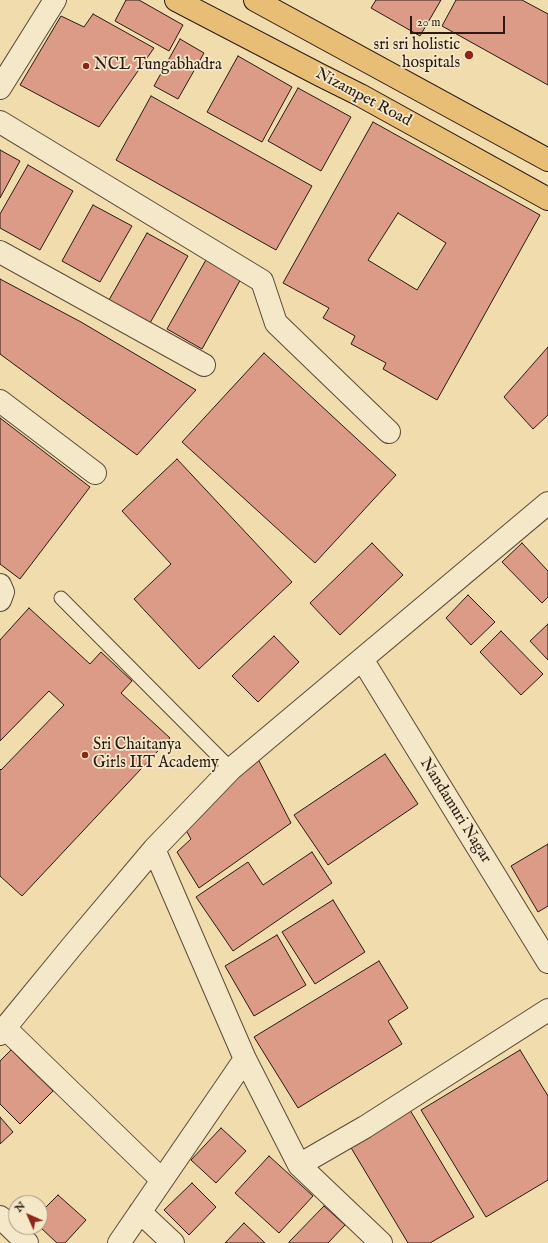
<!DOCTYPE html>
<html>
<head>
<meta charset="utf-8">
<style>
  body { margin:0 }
  #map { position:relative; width:548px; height:1243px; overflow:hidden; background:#f0dcac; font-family:"IM FELL English",serif }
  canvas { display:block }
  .north { position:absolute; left:8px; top:1195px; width:40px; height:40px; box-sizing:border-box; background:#f5e8c9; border:1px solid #a49680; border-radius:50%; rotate:315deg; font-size:11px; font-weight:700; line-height:16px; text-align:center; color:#2a1a13 }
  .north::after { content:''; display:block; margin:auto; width:14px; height:18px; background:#8f2418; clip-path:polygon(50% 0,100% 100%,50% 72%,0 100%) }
  .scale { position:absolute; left:410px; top:16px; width:95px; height:18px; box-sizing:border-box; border:2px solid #2a1a13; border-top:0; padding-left:5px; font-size:12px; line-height:14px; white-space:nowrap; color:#2a1a13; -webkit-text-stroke:3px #f5e8c9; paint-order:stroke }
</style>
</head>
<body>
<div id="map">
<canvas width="548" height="1243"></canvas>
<div class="north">N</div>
<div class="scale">20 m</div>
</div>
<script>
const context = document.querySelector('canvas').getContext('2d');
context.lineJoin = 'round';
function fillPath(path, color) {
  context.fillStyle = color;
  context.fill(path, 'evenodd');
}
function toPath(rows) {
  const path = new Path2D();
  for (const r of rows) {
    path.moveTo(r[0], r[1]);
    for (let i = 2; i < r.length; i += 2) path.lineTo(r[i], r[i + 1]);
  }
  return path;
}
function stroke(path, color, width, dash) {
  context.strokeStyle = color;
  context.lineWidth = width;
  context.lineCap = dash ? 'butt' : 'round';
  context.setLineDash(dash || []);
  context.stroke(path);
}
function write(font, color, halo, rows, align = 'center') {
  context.font = font + ' "IM FELL English",serif';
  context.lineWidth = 3.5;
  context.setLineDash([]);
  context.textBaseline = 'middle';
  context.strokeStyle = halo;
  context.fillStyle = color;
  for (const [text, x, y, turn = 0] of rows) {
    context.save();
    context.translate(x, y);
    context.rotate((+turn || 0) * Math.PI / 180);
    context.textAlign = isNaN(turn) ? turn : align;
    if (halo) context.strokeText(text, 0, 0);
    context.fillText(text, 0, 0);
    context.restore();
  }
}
const building = toPath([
  [126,0,139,0,183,25,169,51,115,21,126,0],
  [376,0,441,0,420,36,371,8,376,0],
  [456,0,522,0,548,14,548,85,442,26,456,0],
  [93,14,154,48,99,127,20,85,61,16,84,27,93,14],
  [180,39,204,53,178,99,154,86,180,39],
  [238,56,292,87,262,142,207,112,238,56],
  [298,88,351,117,321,171,268,141,298,88],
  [151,96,312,186,276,250,116,160,151,96],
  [373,122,540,215,437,400,383,369,386,363,351,344,355,336,323,318,329,308,283,283,373,122],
  [398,213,446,243,417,290,368,260,398,213],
  [0,150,20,161,0,198,0,150],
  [28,165,73,191,40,250,0,228,0,214,28,165],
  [93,205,132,226,100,282,62,261,93,205],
  [147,233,188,256,150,323,109,300,147,233],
  [207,258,242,277,202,349,167,329,207,258],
  [0,279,81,322,196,390,137,455,0,354,0,279],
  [548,347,548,415,533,429,504,397,548,347],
  [264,353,396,475,315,563,182,442,264,353],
  [0,418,90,487,20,579,0,564,0,418],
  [177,459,292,582,199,669,134,599,171,564,122,511,177,459],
  [372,543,403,575,340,635,310,603,372,543],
  [522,543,548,571,548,597,542,603,502,562,522,543],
  [468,595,495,622,471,645,446,618,468,595],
  [29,608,90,664,101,652,132,681,121,693,170,738,22,896,0,876,0,769,1,770,64,705,49,691,0,741,0,640,29,608],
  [548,624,548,660,530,641,548,624],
  [501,631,543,674,521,695,480,652,501,631],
  [274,636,299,662,258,702,232,676,274,636],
  [385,754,418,804,328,865,294,815,385,754],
  [258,759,291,823,199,888,177,852,191,839,184,827,258,759],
  [548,844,548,906,538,912,511,866,548,844],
  [312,852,332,883,233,951,196,897,248,862,263,885,312,852],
  [333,900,365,952,315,984,282,932,333,900],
  [277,935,306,985,254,1016,225,966,277,935],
  [379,961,408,1008,388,1021,402,1044,298,1108,254,1037,379,961],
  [11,1050,53,1091,20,1124,0,1104,0,1061,11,1050],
  [520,1050,548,1096,548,1180,486,1217,421,1110,520,1050],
  [410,1110,474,1217,430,1243,408,1243,350,1146,410,1110],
  [0,1117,13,1132,0,1144,0,1117],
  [221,1128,246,1151,216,1183,191,1160,221,1128],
  [269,1156,313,1196,279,1233,235,1193,269,1156],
  [192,1183,216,1207,189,1235,164,1210,192,1183],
  [58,1195,86,1220,65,1243,57,1243,40,1227,40,1213,58,1195],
  [324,1206,345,1225,328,1243,289,1243,289,1242,324,1206],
  [244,1223,265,1243,225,1243,244,1223]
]);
fillPath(building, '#dc9b87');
stroke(building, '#2a1a13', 1);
const lane = toPath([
  [61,598,231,769]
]);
const street = toPath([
  [0,88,55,0],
  [0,122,262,281,276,323,389,432],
  [0,252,204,365],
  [0,401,95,473],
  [0,585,3,592,0,600],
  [362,659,548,962],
  [154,849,245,1059,299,1165,365,1127,548,1010],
  [5,1028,162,1180],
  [0,1034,73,945,154,849,231,769,548,503],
  [299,1165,381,1243],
  [140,1212,173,1243],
  [0,1217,27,1243],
  [119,1243,245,1059]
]);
const primary = toPath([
  [176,0,320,75,360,95,548,199],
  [255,0,548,160]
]);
stroke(lane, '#5c4a39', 15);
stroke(street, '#5c4a39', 24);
stroke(primary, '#2a1a13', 24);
stroke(lane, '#f5e8c9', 13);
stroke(street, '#f5e8c9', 22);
stroke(primary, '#e8be76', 22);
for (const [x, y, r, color] of [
  [469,55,5,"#8f2418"],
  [86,66,4,"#8f2418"],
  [85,755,4,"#8f2418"]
]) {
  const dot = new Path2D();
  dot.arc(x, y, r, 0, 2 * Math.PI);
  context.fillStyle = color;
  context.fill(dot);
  stroke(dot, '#f5e8c9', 1.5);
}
write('16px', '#2a1a13', '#f5e8c9', [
  ["sri sri holistic",460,46,"right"],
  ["hospitals",460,64,"right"],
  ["NCL Tungabhadra",94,66],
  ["Sri Chaitanya",93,746],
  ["Girls IIT Academy",93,764]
], 'left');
write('16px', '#2a1a13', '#f5e8c9', [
  ["Nizampet Road",363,98,28],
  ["Nandamuri Nagar",455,811,58]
]);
</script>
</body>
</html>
